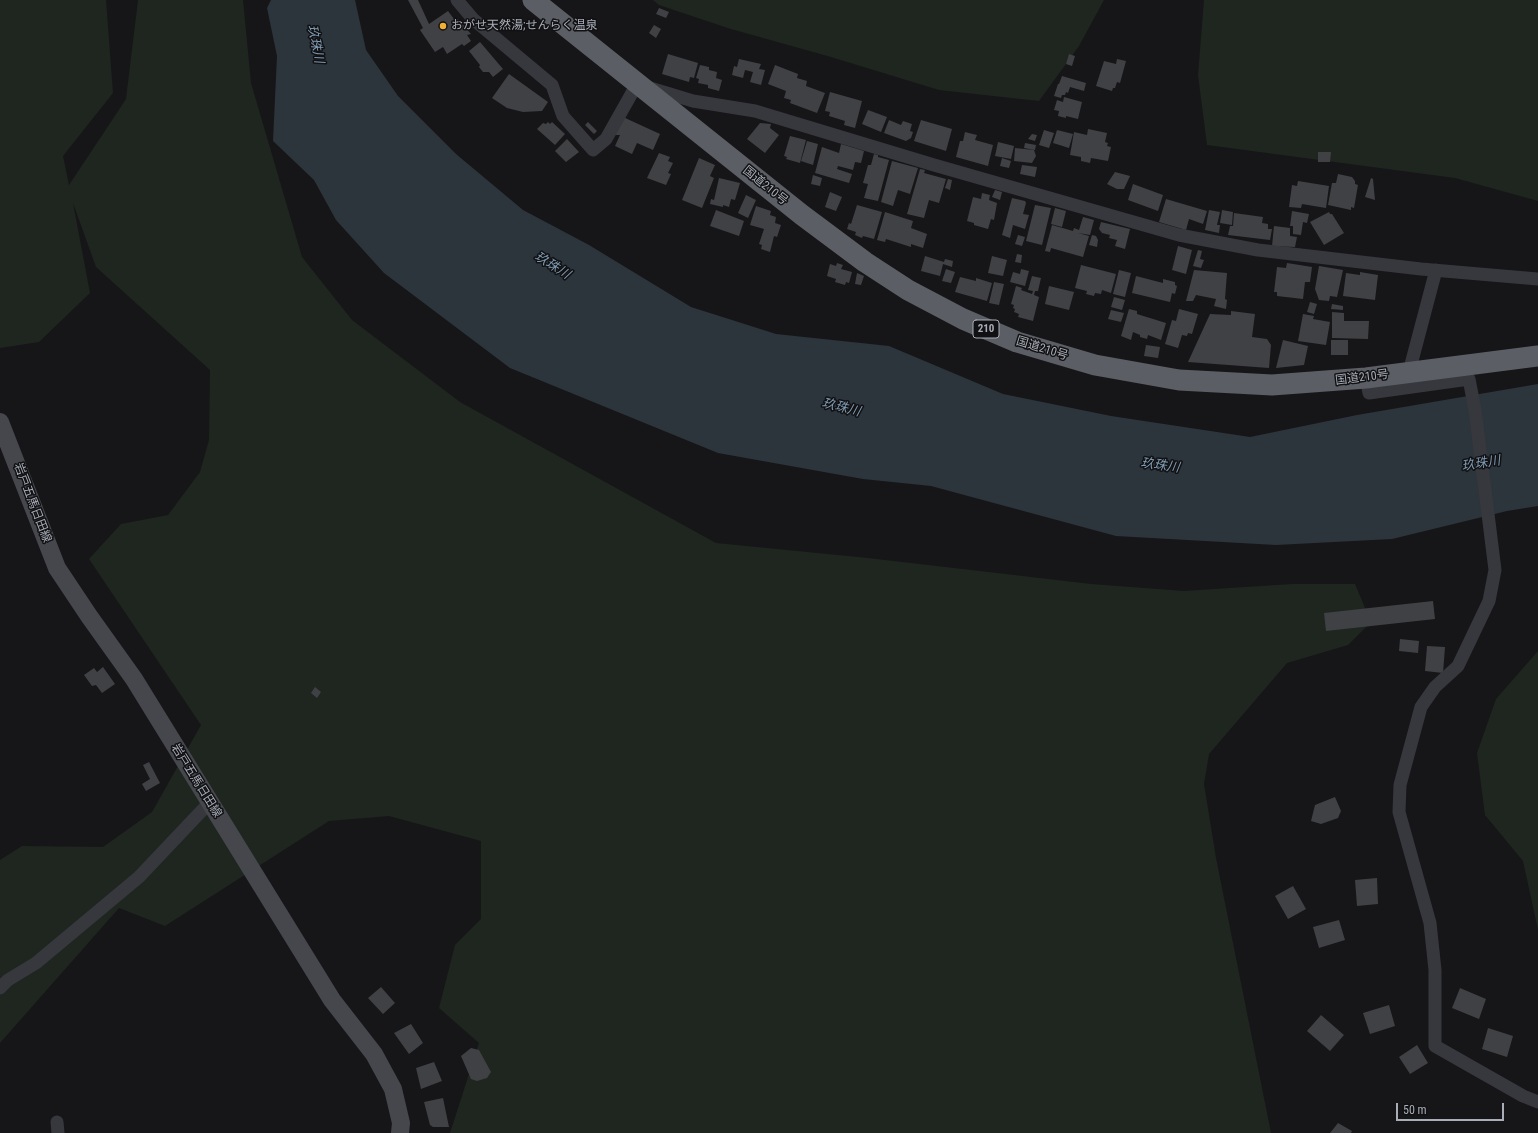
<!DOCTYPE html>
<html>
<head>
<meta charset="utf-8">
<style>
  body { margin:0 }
  #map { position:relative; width:1538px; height:1133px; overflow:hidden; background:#161618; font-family:"Roboto Condensed",sans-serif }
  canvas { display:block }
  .scale { position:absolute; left:1396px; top:1103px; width:108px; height:18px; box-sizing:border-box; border:2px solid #a8adb8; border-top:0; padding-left:5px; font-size:12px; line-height:14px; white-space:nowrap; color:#a8adb8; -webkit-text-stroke:3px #111113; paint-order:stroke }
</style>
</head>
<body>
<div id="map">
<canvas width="1538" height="1133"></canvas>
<div class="scale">50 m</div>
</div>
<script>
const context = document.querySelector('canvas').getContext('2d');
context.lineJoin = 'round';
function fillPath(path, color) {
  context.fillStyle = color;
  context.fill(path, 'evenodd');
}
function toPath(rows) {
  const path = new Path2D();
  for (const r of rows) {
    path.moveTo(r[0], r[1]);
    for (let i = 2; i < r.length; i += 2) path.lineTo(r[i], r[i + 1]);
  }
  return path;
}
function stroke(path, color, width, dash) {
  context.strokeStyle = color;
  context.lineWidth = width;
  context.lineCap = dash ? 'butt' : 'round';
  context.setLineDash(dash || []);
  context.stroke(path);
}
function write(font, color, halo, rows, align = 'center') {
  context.font = font + ' "Roboto Condensed","Noto Sans JP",sans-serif';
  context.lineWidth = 3;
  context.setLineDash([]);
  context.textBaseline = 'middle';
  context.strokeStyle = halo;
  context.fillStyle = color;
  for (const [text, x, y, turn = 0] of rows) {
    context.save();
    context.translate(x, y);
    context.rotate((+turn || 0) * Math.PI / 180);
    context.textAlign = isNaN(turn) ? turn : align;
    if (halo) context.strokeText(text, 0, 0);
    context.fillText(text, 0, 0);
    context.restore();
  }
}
fillPath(toPath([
  [0,0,106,0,113,93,63,156,69,185,126,99,138,0,243,0,251,83,302,257,352,320,460,402,716,543,868,558,1091,584,1184,591,1292,584,1355,584,1371,622,1348,645,1287,663,1209,754,1204,784,1216,858,1271,1133,450,1133,479,1043,439,1008,455,945,481,919,481,841,389,816,329,821,165,926,119,908,0,1043,0,860,22,846,103,847,152,812,201,725,89,559,121,524,168,515,200,472,209,440,210,370,96,267,73,203,90,293,39,342,0,348],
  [653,0,1104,0,1079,46,1039,101,939,90,831,57,731,29,659,5],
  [1204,0,1538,0,1538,201,1455,178,1207,145,1198,75],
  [1538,651,1538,930,1523,861,1485,815,1477,753,1496,699]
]), '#1e261f');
fillPath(toPath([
  [271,0,355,0,366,50,398,96,456,154,523,210,589,245,691,307,776,334,889,346,1003,394,1111,416,1250,437,1357,415,1538,384,1538,506,1507,511,1392,539,1276,545,1116,536,931,486,863,479,718,453,510,368,384,273,336,220,314,180,273,141,277,56,267,8]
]), '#2c353c');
fillPath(toPath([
  [408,0,418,0,429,24,448,11,454,19,458,19,471,34,467,35,471,41,464,46,462,44,447,54,443,47,435,52,420,30,423,28],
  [659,8,669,12,666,18,656,14],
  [654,25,661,29,656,38,649,33],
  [480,42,503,69,493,77,489,72,483,72,479,67,480,65,469,51],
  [668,54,698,63,694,78,690,77,689,82,662,74],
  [1069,54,1075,56,1072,66,1066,64],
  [739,59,761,64,759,69,765,70,761,85,750,82,753,72,745,70,743,78,732,75,734,66,737,67],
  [1117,59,1126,61,1120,83,1117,82,1115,88,1113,88,1112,91,1096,86,1104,61,1116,64],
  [700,65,709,67,709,70,717,72,716,78,722,80,719,91,708,88,708,85,698,83,699,79,696,78],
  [775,65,798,74,797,78,807,81,806,86,825,93,817,113,790,103,791,100,784,98,786,91,768,84],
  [509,74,548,102,542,111,523,112,507,108,492,98],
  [1062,76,1086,83,1084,91,1070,87,1068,93,1066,92,1065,95,1062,95,1061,98,1054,96,1058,84,1059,84],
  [830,92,862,101,855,128,844,125,845,121,829,116,830,112,825,111],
  [1064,97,1082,102,1078,119,1066,116,1066,118,1058,116,1059,111,1054,110,1057,100,1063,102],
  [868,110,887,117,881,132,862,124],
  [623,117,660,134,653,150,637,143,632,154,615,146,620,135,615,135],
  [889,120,901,125,903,121,912,124,910,131,913,132,911,138,906,141,884,133],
  [921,120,952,129,946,151,914,141],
  [548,122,550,124,552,122,565,134,555,145,537,129,543,123,546,124],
  [588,122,597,131,594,134,585,125],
  [760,123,771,124,770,128,779,135,765,153,747,139],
  [1088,129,1107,133,1105,142,1108,143,1107,146,1111,147,1108,161,1091,158,1090,163,1081,161,1081,157,1070,155,1074,132,1087,135],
  [1044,130,1054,133,1049,148,1039,145],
  [1057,130,1073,134,1069,148,1053,143],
  [965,132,977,135,975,140,993,145,988,166,956,157,960,141,963,141],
  [1032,134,1037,135,1035,141,1028,139],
  [790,136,806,140,800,163,786,159,787,157,784,156],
  [567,139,579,152,566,162,555,151],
  [807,141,818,144,813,165,801,161],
  [998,142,1014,146,1011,159,995,156],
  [1025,143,1036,145,1035,150,1024,148],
  [841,144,864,151,861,163,855,162,853,170,838,166,837,169,852,174,849,183,815,173,822,147,839,153],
  [1015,148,1034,150,1036,156,1032,163,1014,161],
  [1318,152,1331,152,1330,162,1318,162],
  [659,153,670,157,668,161,673,163,668,173,671,174,666,185,647,178],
  [874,154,878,155,878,157,889,160,878,201,864,198,868,184,863,183,868,165,871,165],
  [699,158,715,165,710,176,714,178,702,208,682,200],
  [1002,158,1011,161,1009,168,1000,166],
  [892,161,918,168,910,194,898,190,893,206,881,202],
  [1022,165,1037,167,1035,177,1020,174],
  [920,169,925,170,924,173,946,179,939,203,929,200,924,218,907,214],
  [1115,172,1130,176,1124,189,1117,189,1107,184],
  [1338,174,1352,177,1355,181,1355,184,1358,185,1354,208,1351,207,1351,210,1328,205,1332,183,1336,183],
  [813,175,822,178,820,186,811,184],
  [719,178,740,183,735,200,731,199,729,207,723,205,723,207,710,204,711,199,714,200],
  [1371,178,1373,179,1375,200,1365,197],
  [948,179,952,180,950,190,945,188],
  [1298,181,1329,186,1326,208,1302,204,1301,208,1289,207,1292,185,1297,186],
  [1133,184,1163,195,1158,211,1128,200],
  [995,190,1002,192,1000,200,992,197],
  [830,192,842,197,836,211,825,207],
  [982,193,990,195,989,200,997,203,994,220,991,219,988,229,974,225,974,223,967,221,973,197,981,199],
  [746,195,756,200,748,218,738,213],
  [1012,198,1025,201,1026,203,1023,214,1029,215,1025,229,1013,225,1010,238,1002,235],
  [1166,199,1207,211,1203,224,1189,219,1186,230,1159,222],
  [857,205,882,212,874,239,863,236,862,238,855,235,856,232,847,229,849,223,851,224],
  [1035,205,1051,208,1042,245,1026,241],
  [756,206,771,211,770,215,776,217,775,223,781,225,777,237,774,236,770,252,761,249,762,245,759,244,764,229,750,225],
  [1055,208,1066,211,1062,227,1051,224],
  [716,210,744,221,739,236,710,226],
  [1209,210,1220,212,1217,225,1220,225,1219,233,1205,230],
  [1222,210,1233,212,1232,225,1220,223],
  [1292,211,1309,214,1307,223,1303,222,1301,235,1293,234,1293,226,1290,226],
  [885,212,913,221,911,228,927,234,923,248,911,244,911,247,886,239,885,242,877,240],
  [1329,212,1330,214,1332,214,1344,233,1324,245,1310,222],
  [1234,213,1263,217,1262,223,1268,224,1268,229,1272,229,1270,240,1228,235,1230,226,1233,226],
  [1083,217,1094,220,1090,235,1078,233,1089,236,1083,257,1051,248,1050,252,1045,251,1052,225,1073,231,1074,228,1079,230],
  [1101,222,1130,229,1125,249,1115,246,1117,240,1109,238,1110,235,1102,233,1099,229],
  [1274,226,1290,228,1290,236,1297,237,1295,247,1272,246],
  [1018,235,1025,237,1022,246,1015,244],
  [1092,235,1096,236,1098,240,1097,247,1089,245],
  [1178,246,1192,250,1186,274,1172,270],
  [1198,250,1202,251,1200,259,1204,260,1201,268,1193,266],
  [1017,254,1022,255,1021,263,1015,262],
  [925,256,944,262,945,259,953,261,952,267,943,264,940,276,921,271],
  [992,256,1007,260,1003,276,988,273],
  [837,263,843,265,841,269,852,272,849,283,846,282,845,285,835,282,836,279,827,276,830,264,836,266],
  [1287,263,1312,267,1310,282,1305,282,1303,299,1277,296,1277,292,1274,292,1277,267,1286,268],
  [1081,265,1116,274,1111,293,1102,290,1101,294,1095,293,1094,296,1086,294,1087,291,1075,288],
  [1319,266,1343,270,1337,297,1330,296,1329,301,1319,300,1315,289],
  [946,269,955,272,951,283,942,281],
  [1021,269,1029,271,1025,286,1010,282,1013,272,1020,274],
  [1119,270,1131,273,1125,297,1113,294],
  [1194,270,1227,273,1225,299,1227,300,1226,309,1214,306,1216,299,1196,295,1193,301,1186,301],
  [1360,272,1378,275,1375,300,1343,296,1346,273,1360,275],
  [857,273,864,276,861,285,855,284],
  [1032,276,1041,278,1038,291,1035,291,1034,295,1039,297,1033,321,1018,317,1019,314,1014,312,1015,309,1013,308,1014,305,1011,304,1016,286,1022,288,1021,290,1032,294,1033,291,1028,290],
  [1136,276,1163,283,1163,279,1175,282,1175,285,1177,286,1175,294,1172,293,1170,302,1132,293],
  [960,277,976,281,976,278,992,283,987,301,955,292],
  [994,282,1004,284,999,305,989,303],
  [1049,286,1074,292,1069,310,1045,304],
  [1114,297,1125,300,1122,310,1111,307],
  [1310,302,1317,304,1314,314,1307,312],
  [1332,304,1343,306,1343,310,1331,309],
  [1129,309,1137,311,1137,314,1166,323,1161,340,1148,335,1147,339,1140,337,1140,335,1133,332,1131,340,1121,336],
  [1179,309,1198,314,1192,334,1188,333,1187,336,1182,335,1178,348,1165,344,1172,320,1176,321],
  [1111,310,1124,313,1121,322,1108,319],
  [1231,311,1255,314,1252,337,1267,339,1271,345,1269,368,1188,362,1210,314,1231,315],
  [1332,312,1344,313,1344,321,1369,321,1368,339,1332,338],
  [1303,314,1314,316,1313,319,1330,322,1326,345,1298,341],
  [1283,340,1308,346,1304,365,1276,368],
  [1331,340,1348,340,1348,355,1331,355],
  [1146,345,1160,347,1158,358,1144,356],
  [1433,601,1435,619,1326,631,1324,613],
  [1400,639,1419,641,1418,653,1399,651],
  [1427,646,1445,647,1443,673,1425,671],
  [103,667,115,684,102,693,96,685,92,686,84,675,94,668,97,672],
  [315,687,321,692,317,698,311,693],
  [149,762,160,783,146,791,142,784,150,779,143,765],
  [1335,797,1341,811,1338,818,1321,824,1311,821,1315,805],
  [1377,878,1378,904,1357,906,1355,880],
  [1293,886,1306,909,1288,919,1275,896],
  [1339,920,1345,940,1319,948,1313,927],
  [381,987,395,1003,383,1014,368,998],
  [1460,988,1486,999,1479,1019,1452,1008],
  [1389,1005,1395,1026,1370,1034,1363,1013],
  [1321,1015,1344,1035,1330,1051,1307,1031],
  [411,1024,423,1043,409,1054,394,1033],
  [1488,1028,1513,1036,1507,1057,1482,1049],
  [1417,1045,1428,1063,1410,1074,1399,1057],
  [471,1048,479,1050,491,1072,487,1078,477,1081,471,1079,461,1056],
  [434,1062,442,1081,421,1089,416,1068],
  [443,1098,449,1127,433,1127,430,1125,424,1102],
  [1338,1123,1352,1131,1351,1133,1330,1133]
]), '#404145');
stroke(toPath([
  [457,0,473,19,552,85,563,116,593,150,606,139,637,84,693,101,755,111,934,165,1179,235,1258,250,1421,269,1538,279],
  [1409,372,1436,270],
  [1366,378,1369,393,1469,379,1475,410,1495,570,1489,601,1458,666,1435,687,1421,707,1400,785,1399,812,1430,923,1435,970,1435,1046,1523,1096,1538,1102],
  [0,988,8,980,36,963,139,877,210,802],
  [57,1122,58,1133]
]), '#37383d', 13);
stroke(toPath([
  [0,422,57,568,89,616,134,679,332,1000,374,1054,393,1089,401,1123,400,1133]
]), '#45474d', 18);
stroke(toPath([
  [533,0,802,215,865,262,908,290,963,319,1017,342,1095,365,1179,380,1272,385,1366,378,1538,356]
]), '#5b5e65', 21);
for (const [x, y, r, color] of [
  [443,26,4,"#f2b134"]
]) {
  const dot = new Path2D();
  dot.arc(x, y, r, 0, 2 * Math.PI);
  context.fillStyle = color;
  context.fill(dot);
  stroke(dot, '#111113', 1.5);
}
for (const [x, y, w] of [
  [986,329,26]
]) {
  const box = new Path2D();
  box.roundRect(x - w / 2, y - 9, w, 18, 3);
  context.fillStyle = '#111113';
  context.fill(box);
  stroke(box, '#a8adb8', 1);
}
write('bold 11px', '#a8adb8', null, [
  ["210",986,329]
]);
write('12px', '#a8adb8', '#111113', [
  ["おがせ天然湯;せんらく温泉",451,26]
], 'left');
write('12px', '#a8adb8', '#111113', [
  ["国道210号",765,186,39],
  ["国道210号",1042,349,17],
  ["国道210号",1362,378,-7],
  ["岩戸五馬日田線",32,503,69],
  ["岩戸五馬日田線",196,781,58]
]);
write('italic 13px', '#7f9bb3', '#111113', [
  ["玖珠川",315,44,79],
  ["玖珠川",552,266,32],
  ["玖珠川",841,408,14],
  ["玖珠川",1481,464,-9],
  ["玖珠川",1160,466,8]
]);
</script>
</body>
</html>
